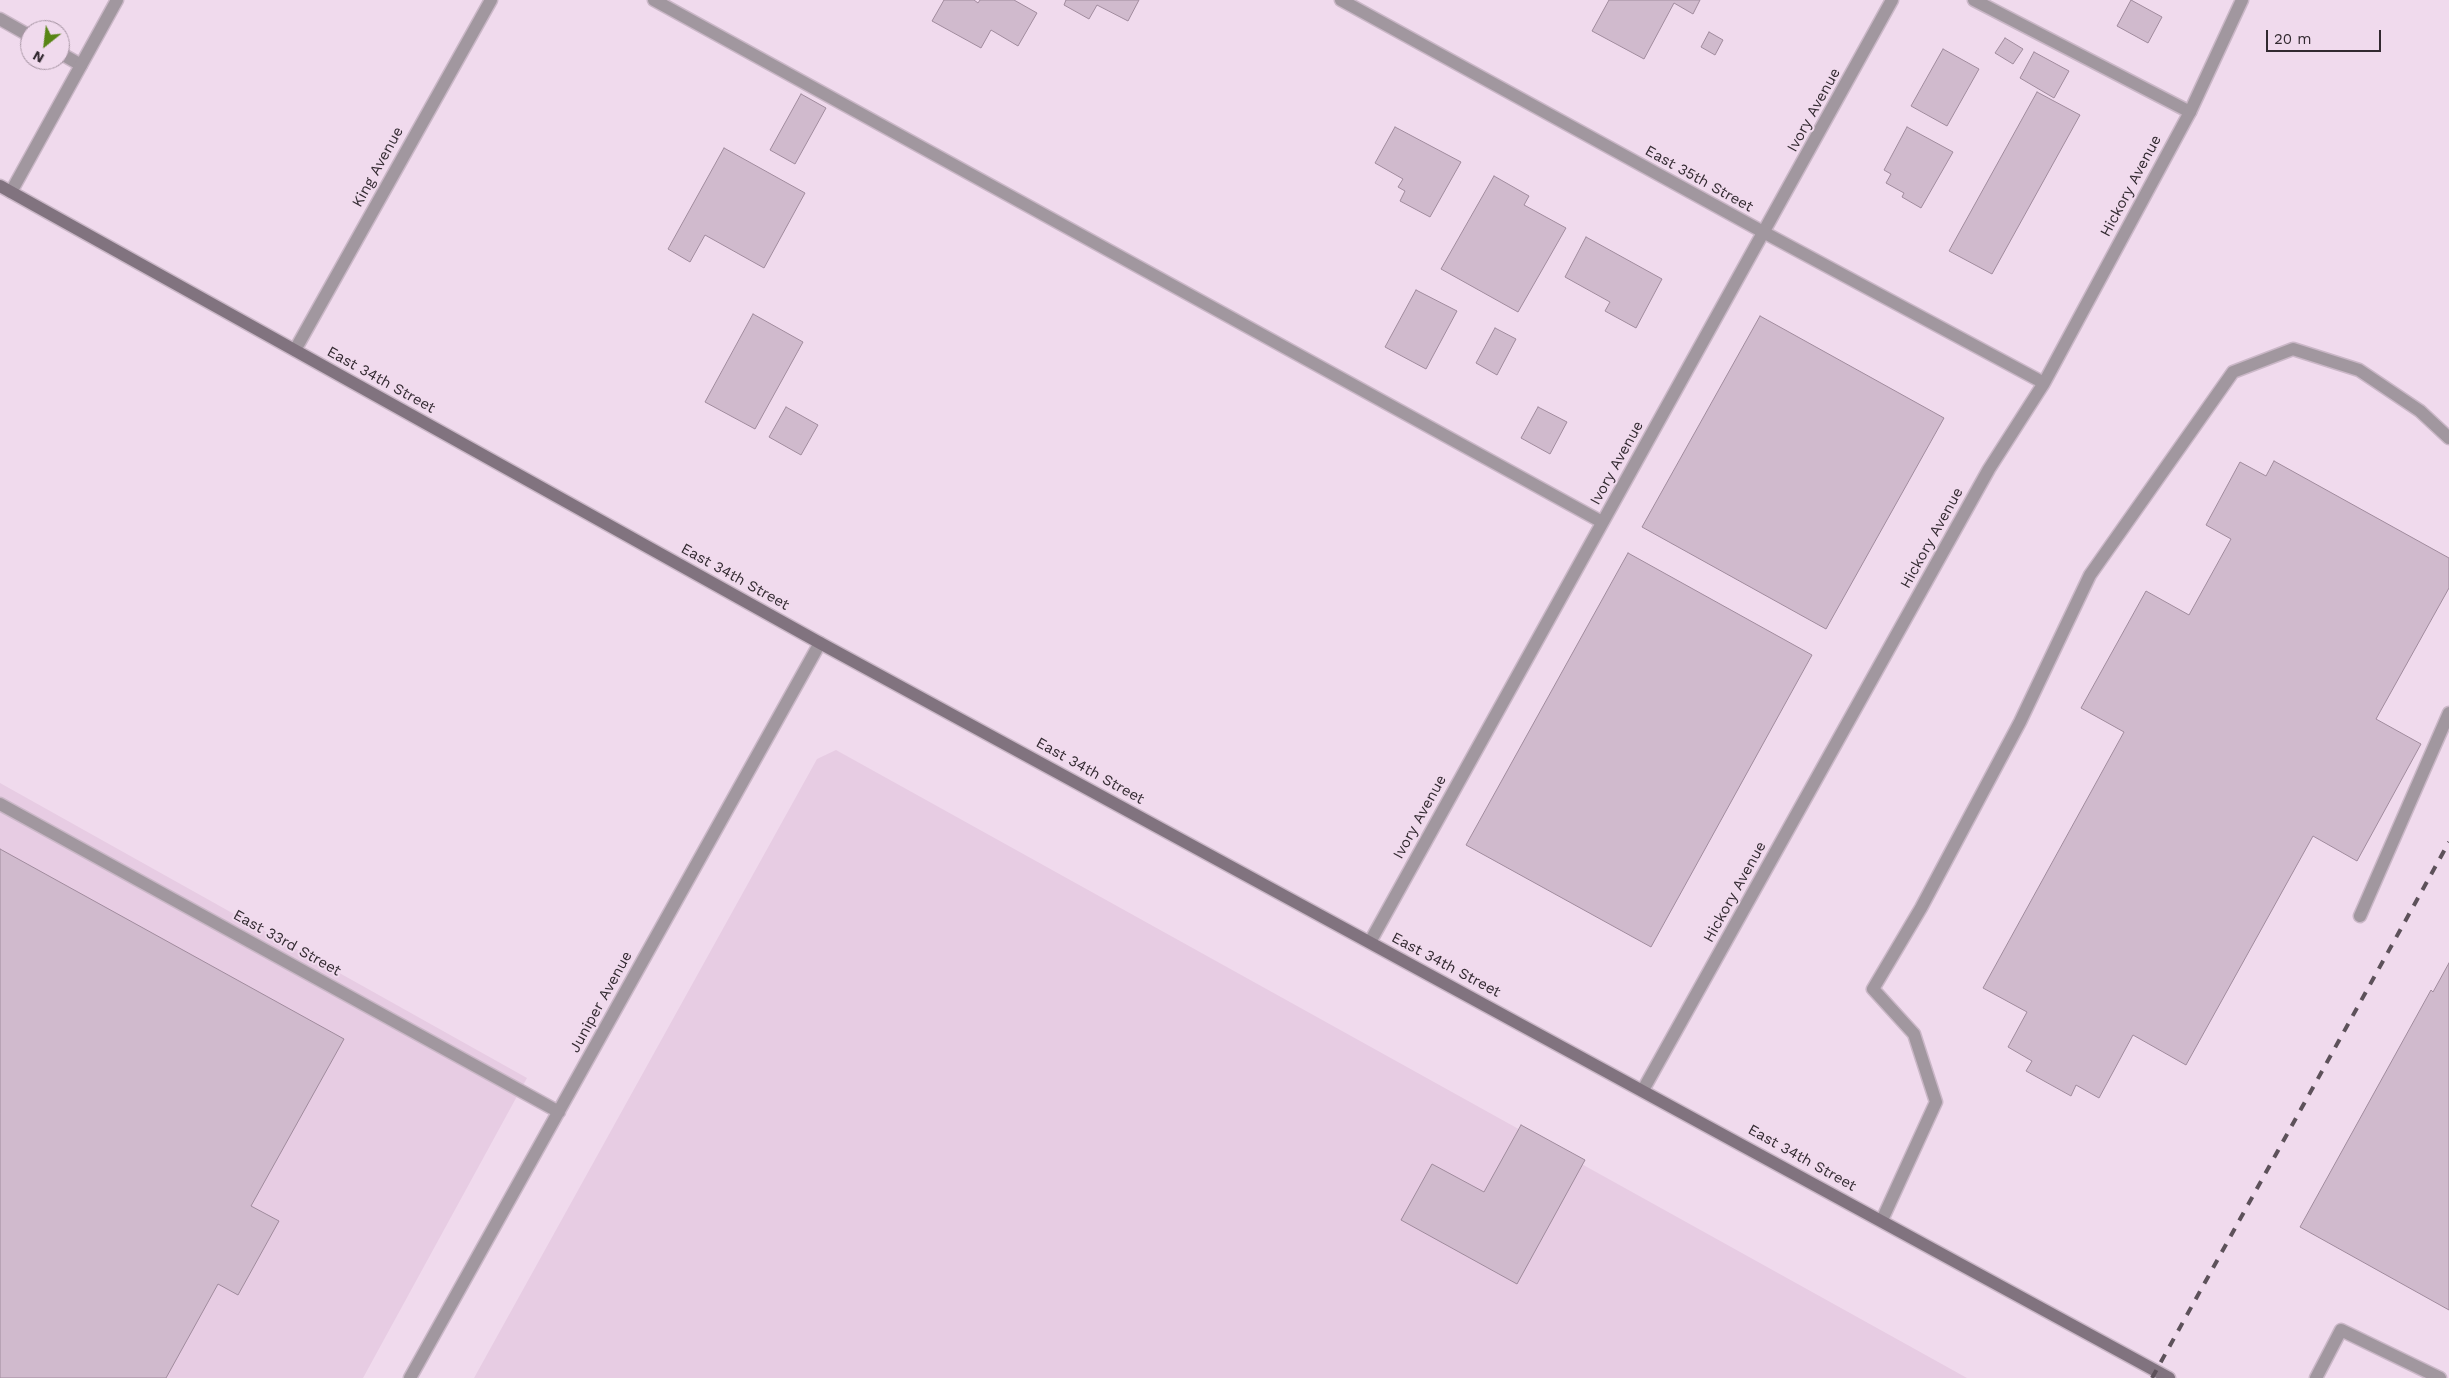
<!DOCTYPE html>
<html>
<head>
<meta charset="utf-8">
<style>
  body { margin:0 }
  #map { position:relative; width:2449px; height:1378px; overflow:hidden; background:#f0daed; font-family:"Work Sans",sans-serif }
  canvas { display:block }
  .north { position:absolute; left:20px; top:20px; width:50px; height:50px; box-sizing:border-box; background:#f0daed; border:1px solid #a493a1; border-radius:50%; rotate:209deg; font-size:14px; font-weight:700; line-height:20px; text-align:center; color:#322930 }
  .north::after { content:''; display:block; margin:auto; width:18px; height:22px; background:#588515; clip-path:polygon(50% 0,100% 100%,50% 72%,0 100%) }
  .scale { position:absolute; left:2266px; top:30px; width:115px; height:22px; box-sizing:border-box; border:2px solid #322930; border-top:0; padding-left:6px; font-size:15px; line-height:18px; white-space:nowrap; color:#322930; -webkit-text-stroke:4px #f0daed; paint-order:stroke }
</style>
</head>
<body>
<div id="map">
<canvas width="2449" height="1378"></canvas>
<div class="north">N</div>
<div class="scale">20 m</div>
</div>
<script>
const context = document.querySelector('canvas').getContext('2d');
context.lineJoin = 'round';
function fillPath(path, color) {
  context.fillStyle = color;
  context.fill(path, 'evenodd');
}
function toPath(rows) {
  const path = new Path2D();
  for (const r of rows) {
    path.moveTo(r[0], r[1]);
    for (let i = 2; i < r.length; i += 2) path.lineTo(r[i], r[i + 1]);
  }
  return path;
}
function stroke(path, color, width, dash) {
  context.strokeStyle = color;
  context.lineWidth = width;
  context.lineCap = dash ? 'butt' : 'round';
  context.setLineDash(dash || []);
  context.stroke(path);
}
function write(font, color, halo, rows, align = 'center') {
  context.font = font + ' "Work Sans",sans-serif';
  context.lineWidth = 4;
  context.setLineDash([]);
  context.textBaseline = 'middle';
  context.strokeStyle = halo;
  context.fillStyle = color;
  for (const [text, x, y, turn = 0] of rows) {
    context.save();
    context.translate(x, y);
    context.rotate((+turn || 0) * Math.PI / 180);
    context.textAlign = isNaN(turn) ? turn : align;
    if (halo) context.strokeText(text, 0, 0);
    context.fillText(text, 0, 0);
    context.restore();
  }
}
fillPath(toPath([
  [836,750,1967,1378,474,1378,817,759],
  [0,783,527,1078,363,1378,0,1378]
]), '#e7cce3');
const building = toPath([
  [944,0,974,0,978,3,980,0,1014,0,1037,13,1018,46,991,30,981,48,932,21,944,0],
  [1066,0,1139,0,1128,21,1097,5,1089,19,1064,5,1066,0],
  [1609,0,1700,0,1693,14,1674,3,1644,59,1592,31,1609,0],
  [2131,0,2162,17,2148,43,2117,26,2131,0],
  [1709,32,1723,40,1715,55,1701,47,1709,32],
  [2005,38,2023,49,2013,64,1995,53,2005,38],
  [1943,49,1979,69,1947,126,1911,106,1943,49],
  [2034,52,2069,71,2054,98,2020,78,2034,52],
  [2037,92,2080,115,1992,274,1949,251,2037,92],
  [801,94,826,108,795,164,770,150,801,94],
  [1395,127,1461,162,1430,217,1400,201,1405,191,1398,187,1403,179,1375,163,1395,127],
  [1907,127,1953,152,1921,208,1902,197,1904,193,1886,183,1891,174,1884,170,1907,127],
  [724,148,805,193,764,268,705,235,690,262,668,249,724,148],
  [1494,176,1529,196,1524,205,1566,228,1518,312,1441,269,1494,176],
  [1586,237,1662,279,1636,328,1605,311,1610,302,1565,277,1586,237],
  [1416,290,1457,311,1426,369,1385,347,1416,290],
  [753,314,803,342,755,429,705,402,753,314],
  [1760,316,1944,418,1826,629,1642,527,1760,316],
  [1495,328,1516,339,1497,375,1476,363,1495,328],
  [786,407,818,425,801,455,769,437,786,407],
  [1538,407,1567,422,1550,454,1521,438,1538,407],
  [2274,461,2449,558,2449,588,2376,719,2421,744,2357,861,2313,836,2186,1065,2133,1035,2099,1098,2076,1085,2071,1096,2026,1071,2032,1061,2008,1047,2027,1012,1983,988,2124,732,2081,708,2146,591,2189,615,2231,539,2206,525,2240,462,2266,476,2274,461],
  [1628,553,1812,655,1651,947,1466,845,1628,553],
  [0,849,344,1039,251,1206,279,1221,238,1295,218,1284,166,1378,0,1378,0,849],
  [2449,963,2449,1310,2300,1227,2431,990,2433,992,2449,963],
  [1521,1125,1585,1160,1517,1284,1401,1220,1432,1164,1484,1192,1521,1125]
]);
fillPath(building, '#d0bacd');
stroke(building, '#a08b9d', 1);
const lane = toPath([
  [654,0,1602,522],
  [1974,0,2190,112],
  [0,19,30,36],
  [60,53,81,65],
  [2360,916,2449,713],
  [1882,1220,1936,1102,1914,1034,1873,989,1921,908,2020,722,2090,575,2233,372,2293,349,2359,370,2420,411,2449,438],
  [2316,1378,2341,1330,2440,1378]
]);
const street = toPath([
  [1341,0,1765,233,2044,383],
  [11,192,117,0],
  [295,350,491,0],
  [0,804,559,1112],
  [1370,942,1892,0],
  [1643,1090,1989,469,2044,383,2190,112,2242,0],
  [410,1378,820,643]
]);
const secondary = toPath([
  [0,186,820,643,2169,1378]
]);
stroke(lane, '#cab7c7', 15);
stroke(street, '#cab7c7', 15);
stroke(secondary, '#cab7c7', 15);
stroke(lane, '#a1979f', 12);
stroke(street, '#a1979f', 12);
stroke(secondary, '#81737f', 12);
stroke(toPath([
  [2152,1378,2449,842]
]), '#5d515a', 4, [9, 9]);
write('15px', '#322930', '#f0daed', [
  ["Ivory Avenue",1814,110,-61],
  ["King Avenue",378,167,-61],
  ["East 35th Street",1699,179,29],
  ["Hickory Avenue",2131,186,-62],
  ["East 34th Street",381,380,29],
  ["Ivory Avenue",1617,463,-61],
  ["Hickory Avenue",1932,538,-61],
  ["East 34th Street",735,577,29],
  ["East 34th Street",1090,771,29],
  ["Ivory Avenue",1420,817,-61],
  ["Hickory Avenue",1735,892,-61],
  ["East 33rd Street",287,943,29],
  ["East 34th Street",1446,965,28],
  ["Juniper Avenue",601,1002,-61],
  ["East 34th Street",1802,1158,29]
]);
</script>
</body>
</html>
